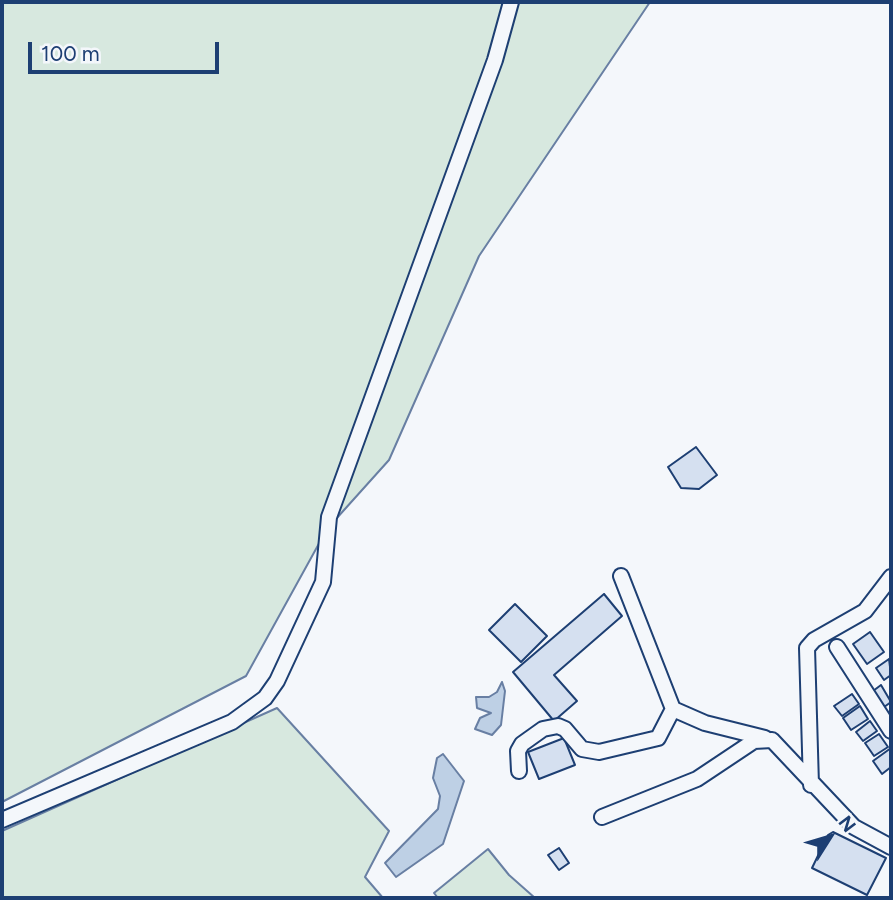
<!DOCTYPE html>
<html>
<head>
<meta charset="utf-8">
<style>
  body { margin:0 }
  #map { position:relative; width:893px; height:900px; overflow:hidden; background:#f4f7fb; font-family:Figtree,sans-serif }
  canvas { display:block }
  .frame { position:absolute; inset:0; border:4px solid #1d3f73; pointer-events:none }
  .north { position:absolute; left:795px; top:802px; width:70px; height:70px; -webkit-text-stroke:5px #f4f7fb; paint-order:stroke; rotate:53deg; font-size:19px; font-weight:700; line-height:28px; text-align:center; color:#1d3f73 }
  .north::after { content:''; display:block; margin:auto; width:24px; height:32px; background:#1d3f73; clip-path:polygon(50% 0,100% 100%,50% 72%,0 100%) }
  .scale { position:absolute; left:28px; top:42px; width:191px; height:32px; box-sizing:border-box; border:4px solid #1d3f73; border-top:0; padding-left:9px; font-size:21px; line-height:24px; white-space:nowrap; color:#1d3f73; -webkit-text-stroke:5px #f4f7fb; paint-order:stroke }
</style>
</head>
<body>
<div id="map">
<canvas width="893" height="900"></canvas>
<div class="frame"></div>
<div class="north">N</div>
<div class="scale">100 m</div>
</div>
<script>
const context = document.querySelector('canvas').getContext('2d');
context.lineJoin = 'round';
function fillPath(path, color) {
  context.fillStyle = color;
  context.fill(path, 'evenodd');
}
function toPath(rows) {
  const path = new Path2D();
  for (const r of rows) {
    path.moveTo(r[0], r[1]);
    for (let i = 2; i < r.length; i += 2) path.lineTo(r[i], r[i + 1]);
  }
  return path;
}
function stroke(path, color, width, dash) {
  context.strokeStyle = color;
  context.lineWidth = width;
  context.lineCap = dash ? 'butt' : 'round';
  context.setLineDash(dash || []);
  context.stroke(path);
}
const green = toPath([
  [2,2,650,2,479,256,389,460,327,529,246,676,2,802,2,2],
  [277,708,389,831,365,877,383,898,2,898,2,831,277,708],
  [488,849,509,875,535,898,438,898,434,893,488,849]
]);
fillPath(green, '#d7e8df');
stroke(green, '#687fa3', 2);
const water = toPath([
  [502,682,505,691,501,725,492,735,475,729,480,718,491,713,477,708,476,697,489,697,497,692,502,682],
  [443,754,464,781,443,844,396,877,385,863,438,809,440,796,433,778,437,758,443,754]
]);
fillPath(water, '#bed0e5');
stroke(water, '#687fa3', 2);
const building = toPath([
  [696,447,717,475,699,489,681,488,668,467,696,447],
  [604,594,622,616,554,675,577,701,554,721,513,672,604,594],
  [515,604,547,636,521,662,489,630,515,604],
  [870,632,884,652,867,664,853,644,870,632],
  [889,659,891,675,884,680,876,668,889,659],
  [881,685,891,702,880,710,869,694,881,685],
  [852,694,859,704,842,716,834,706,852,694],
  [860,706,868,719,851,730,843,718,860,706],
  [870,721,877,731,863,741,856,732,870,721],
  [879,734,888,747,874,756,865,743,879,734],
  [564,738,575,765,539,779,528,752,564,738],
  [891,748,891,767,882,774,873,761,891,748],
  [833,832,886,858,867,895,812,868,828,835,833,832],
  [559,848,569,863,559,870,548,855,559,848]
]);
fillPath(building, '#d5e0f0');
stroke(building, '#1d3f73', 2);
const minor = toPath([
  [621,576,673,709,705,723,765,738],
  [837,647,891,731],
  [519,771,518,751,522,744,543,729,558,726,565,729,582,749,599,752,658,738,673,709],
  [811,785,807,648,814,640,865,611,891,577],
  [602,817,697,779,754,741,772,740,854,827,891,847],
  [2,820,232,722,265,698,277,681,323,582,329,517,495,60,511,2]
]);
stroke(minor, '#1d3f73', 18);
stroke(minor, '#f4f7fb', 14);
</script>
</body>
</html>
